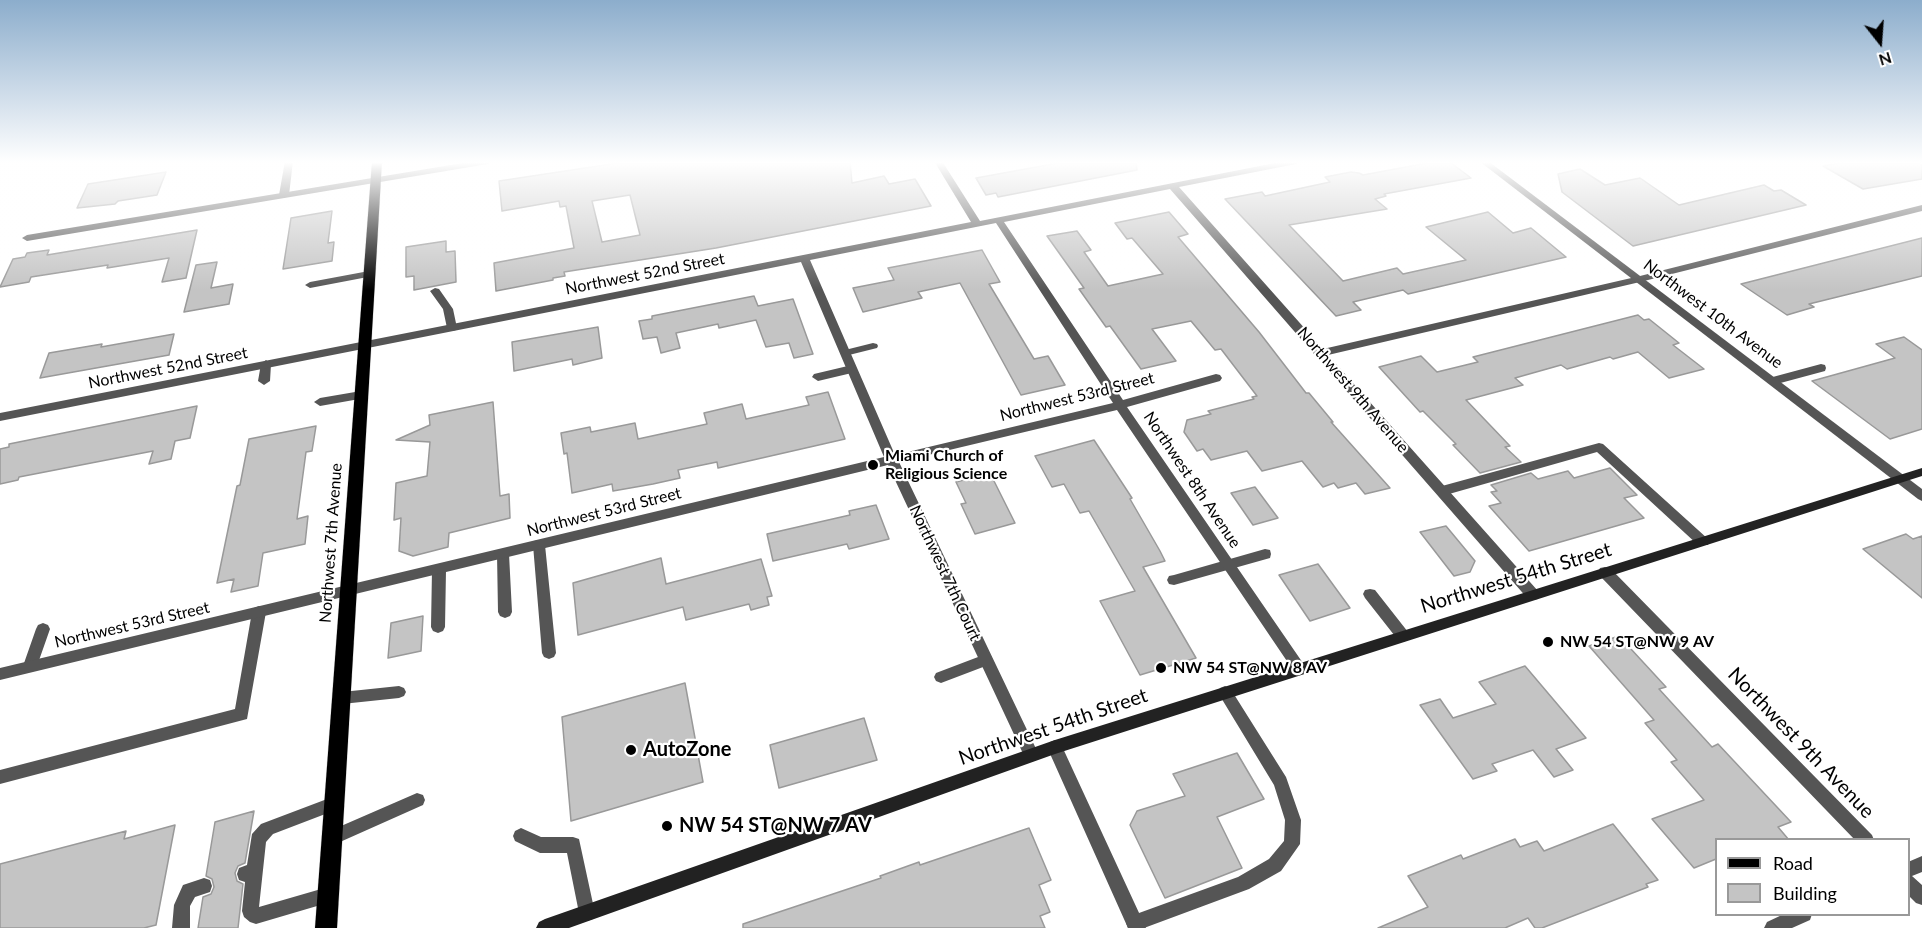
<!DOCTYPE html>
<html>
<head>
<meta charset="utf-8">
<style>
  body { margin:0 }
  #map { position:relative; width:1922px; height:928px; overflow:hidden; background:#fff; font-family:Lato,sans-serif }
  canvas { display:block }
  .legend { position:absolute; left:1715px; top:838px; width:195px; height:78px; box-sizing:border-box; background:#fff; border:2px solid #999; margin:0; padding:8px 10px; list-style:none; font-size:18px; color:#000 }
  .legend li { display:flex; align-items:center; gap:12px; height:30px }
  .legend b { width:30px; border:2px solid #999 }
  .north { position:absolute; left:1850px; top:12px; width:60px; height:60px; -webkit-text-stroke:4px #fff; paint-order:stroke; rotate:163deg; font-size:16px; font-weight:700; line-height:24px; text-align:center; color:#000 }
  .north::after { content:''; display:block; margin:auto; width:21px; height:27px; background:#000; clip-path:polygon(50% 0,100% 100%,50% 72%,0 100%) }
</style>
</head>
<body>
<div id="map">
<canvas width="1922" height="928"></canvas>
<ul class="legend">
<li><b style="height:8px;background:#000"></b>Road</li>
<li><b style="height:16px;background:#c4c4c4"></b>Building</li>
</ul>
<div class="north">N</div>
</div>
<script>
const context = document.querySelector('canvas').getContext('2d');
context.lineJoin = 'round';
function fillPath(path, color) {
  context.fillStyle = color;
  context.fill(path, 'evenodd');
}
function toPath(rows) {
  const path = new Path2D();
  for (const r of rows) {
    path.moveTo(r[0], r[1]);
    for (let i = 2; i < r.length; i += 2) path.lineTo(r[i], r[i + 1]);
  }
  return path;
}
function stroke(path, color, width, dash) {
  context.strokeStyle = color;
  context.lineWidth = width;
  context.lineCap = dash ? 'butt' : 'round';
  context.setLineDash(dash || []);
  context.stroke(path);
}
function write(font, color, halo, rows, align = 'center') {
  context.font = font + ' Lato,sans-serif';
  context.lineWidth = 4.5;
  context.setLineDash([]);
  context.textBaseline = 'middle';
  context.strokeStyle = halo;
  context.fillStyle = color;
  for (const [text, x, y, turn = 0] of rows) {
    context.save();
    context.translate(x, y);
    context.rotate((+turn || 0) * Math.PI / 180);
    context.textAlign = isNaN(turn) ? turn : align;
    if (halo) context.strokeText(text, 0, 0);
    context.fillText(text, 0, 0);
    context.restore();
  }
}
const building = toPath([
  [631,161,850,161,852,183,884,176,889,184,915,179,931,206,716,248,564,272,565,276,553,278,553,280,496,291,494,263,574,248,566,206,560,207,559,201,502,211,499,181,631,161],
  [630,195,640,235,602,242,592,201,630,195],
  [1069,161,1136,161,1137,170,998,197,996,193,986,195,976,178,1069,161],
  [1438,161,1450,162,1471,178,1384,194,1386,196,1375,199,1387,209,1289,225,1343,281,1397,268,1403,274,1466,260,1426,227,1488,212,1513,233,1531,228,1566,257,1408,294,1403,290,1353,302,1361,310,1336,316,1225,199,1262,192,1265,196,1330,182,1325,177,1351,172,1359,173,1363,175,1438,161],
  [1850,161,1915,161,1922,165,1922,179,1863,189,1823,166,1850,161],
  [1580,169,1605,185,1640,178,1679,205,1764,185,1774,191,1781,190,1806,205,1633,246,1562,192,1558,174,1580,169],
  [166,172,157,195,118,201,115,204,77,208,88,184,166,172],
  [332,211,328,243,334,242,332,261,283,269,291,218,332,211],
  [1169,212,1188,234,1178,237,1259,332,1306,393,1309,393,1333,422,1331,422,1390,488,1365,494,1356,483,1338,488,1334,483,1323,487,1302,461,1262,471,1247,451,1211,460,1203,449,1197,451,1184,432,1187,420,1211,414,1208,411,1254,399,1252,397,1257,396,1221,349,1215,350,1191,321,1152,329,1176,361,1141,369,1110,326,1106,327,1079,289,1084,288,1047,236,1077,231,1091,250,1084,252,1108,286,1163,274,1132,238,1127,239,1115,223,1169,212],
  [197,230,186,278,162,282,169,258,107,268,108,265,31,277,29,282,0,287,13,259,25,257,27,253,49,250,47,255,197,230],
  [1922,238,1922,276,1809,304,1814,307,1787,315,1741,284,1922,238],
  [446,241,446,252,455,251,456,282,414,290,414,276,406,277,406,247,446,241],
  [982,250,1000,282,989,284,1034,359,1048,356,1065,385,1021,395,960,283,918,292,922,298,863,312,853,288,894,280,888,268,982,250],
  [217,262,211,288,233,284,229,304,184,312,196,265,217,262],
  [754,296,758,306,793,299,813,354,794,358,789,343,766,347,756,320,719,328,718,324,676,333,680,348,661,353,657,337,643,339,639,321,652,319,652,316,754,296],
  [1638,315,1644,320,1649,319,1679,343,1673,345,1704,369,1669,378,1638,352,1613,359,1610,357,1567,369,1561,365,1515,378,1523,385,1466,400,1510,446,1505,447,1521,462,1480,473,1453,445,1456,444,1423,411,1420,412,1379,367,1421,356,1437,372,1478,362,1473,357,1638,315],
  [598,327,602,358,573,365,572,359,514,371,512,342,598,327],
  [174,334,169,355,40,378,49,353,102,344,101,347,174,334],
  [1904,337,1922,350,1922,429,1890,439,1812,381,1895,358,1876,344,1904,337],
  [828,392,845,439,718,468,717,462,678,470,680,478,653,484,613,491,612,484,572,493,567,453,564,454,561,433,590,427,591,432,635,423,638,439,707,424,704,413,742,404,746,419,809,405,806,397,828,392],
  [493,402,500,496,509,494,510,518,449,533,448,547,413,556,399,551,401,518,394,520,396,483,427,476,430,442,396,440,430,425,429,415,493,402],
  [197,406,190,438,175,441,171,459,149,464,153,451,19,477,18,480,0,484,0,449,9,447,9,444,197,406],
  [316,426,312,451,306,452,297,519,308,516,305,544,263,553,258,586,231,592,234,579,217,583,237,486,240,485,249,439,316,426],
  [1094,440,1132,498,1130,499,1160,551,1165,561,1143,567,1196,658,1140,675,1100,601,1135,591,1089,511,1080,513,1064,484,1052,487,1035,456,1094,440],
  [1610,468,1637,495,1624,498,1644,518,1529,551,1489,506,1501,503,1491,492,1497,491,1491,485,1531,473,1538,479,1568,471,1574,478,1610,468],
  [990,473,1015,523,975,534,961,504,966,503,956,482,990,473],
  [1255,487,1278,518,1253,525,1231,493,1255,487],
  [876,505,889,539,849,549,847,544,773,561,767,534,850,515,849,511,876,505],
  [1446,526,1475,561,1470,572,1454,576,1420,532,1446,526],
  [1906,534,1913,539,1922,536,1922,598,1863,549,1906,534],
  [661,558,666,584,761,559,772,596,767,597,769,605,751,610,749,604,686,620,683,607,578,635,573,583,661,558],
  [1318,564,1350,608,1310,621,1279,575,1318,564],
  [423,616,421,651,388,658,391,623,423,616],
  [1619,636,1666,687,1659,689,1712,747,1718,744,1791,822,1778,827,1789,840,1716,840,1716,859,1694,868,1652,819,1704,800,1671,762,1677,760,1645,723,1654,720,1589,646,1619,636],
  [1525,666,1586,738,1556,749,1573,770,1554,777,1533,750,1492,764,1497,771,1473,779,1420,705,1440,699,1453,718,1496,704,1479,682,1525,666],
  [685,683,703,782,571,821,562,717,685,683],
  [864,718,877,760,779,788,770,745,864,718],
  [1237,753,1264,799,1217,817,1242,868,1165,898,1130,825,1137,811,1185,796,1173,774,1237,753],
  [254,811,245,863,238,866,235,873,237,881,243,884,238,928,198,928,203,897,211,894,214,887,212,879,206,876,215,822,254,811],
  [1613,824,1658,880,1646,884,1648,887,1542,928,1535,928,1528,918,1505,928,1378,928,1428,907,1408,876,1461,855,1463,859,1515,839,1520,847,1537,841,1544,851,1613,824],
  [175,825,156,925,144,928,0,928,0,864,126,831,124,839,175,825],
  [1029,828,1051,880,1039,885,1050,912,1040,916,1045,928,743,928,743,924,881,878,880,876,919,862,920,865,1029,828]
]);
fillPath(building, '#c4c4c4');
stroke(building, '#999', 1.5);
const primary = toPath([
  [372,161,382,161,337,928,315,928,372,161]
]);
stroke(primary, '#dbdbdb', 1);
fillPath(toPath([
  [285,161,293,161,289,195,284,198,279,195,285,161],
  [369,271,373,272,373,276,310,288,305,285,310,282,369,271],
  [435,288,439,289,453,309,457,328,456,330,452,331,447,328,443,309,430,291,435,288],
  [873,343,877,344,878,346,877,348,845,356,840,353,841,351,873,343],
  [266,360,271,364,270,381,264,385,258,381,261,364,266,360],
  [1821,364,1825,365,1826,368,1825,371,1773,385,1767,381,1769,378,1821,364],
  [852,365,857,369,856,372,818,381,812,377,814,374,852,365],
  [361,391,365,392,367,395,365,398,320,406,314,402,320,398,361,391],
  [1599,443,1603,444,1708,539,1709,542,1708,545,1698,545,1597,452,1442,496,1438,494,1436,491,1438,488,1442,486,1599,443],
  [539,540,544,541,545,545,556,653,554,657,549,659,544,657,542,653,533,545,534,541,539,540],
  [503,549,508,550,509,554,512,612,510,616,505,618,500,616,498,612,497,554,498,550,503,549],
  [1265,549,1270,550,1271,554,1270,558,1174,585,1169,584,1167,580,1169,576,1174,575,1265,549],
  [439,565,444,566,446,570,445,627,443,631,438,633,433,631,431,627,432,570,434,566,439,565],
  [1370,589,1375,590,1408,632,1410,636,1408,640,1403,642,1398,640,1365,598,1363,594,1365,590,1370,589],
  [259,606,264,608,266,612,247,719,0,784,0,770,235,709,252,612,254,608,259,606],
  [43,623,48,625,50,629,37,666,35,670,30,672,25,670,23,666,36,629,38,625,43,623],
  [986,654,991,656,993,660,991,664,941,683,936,681,934,677,936,673,986,654],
  [399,686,404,688,406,692,404,696,399,698,342,704,337,702,335,698,337,694,342,692,399,686],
  [1225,686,1230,688,1286,777,1301,820,1300,844,1281,871,1249,889,1144,928,1128,928,1126,923,1128,917,1238,877,1269,859,1284,841,1285,820,1274,785,1220,696,1218,692,1220,688,1225,686],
  [417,793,423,795,425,800,423,805,331,846,325,843,323,838,325,833,417,793],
  [335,796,341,798,343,803,341,808,273,834,266,842,259,907,328,887,334,889,336,895,334,901,256,924,250,922,244,917,242,911,245,882,239,880,237,874,239,868,247,865,252,834,261,824,335,796],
  [521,828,541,837,573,837,579,839,595,913,593,919,587,921,581,919,579,913,567,853,540,853,515,841,513,836,515,831,521,828],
  [204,878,210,880,212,886,210,892,195,897,190,906,190,928,172,928,174,905,183,885,204,878]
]), '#555');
fillPath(toPath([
  [475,161,492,161,488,164,27,241,22,238,27,235,475,161],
  [934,161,942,161,980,221,1285,161,1300,161,1296,164,1179,187,1323,349,1640,276,1922,205,1922,211,1640,282,1328,355,1538,591,1540,595,1538,599,1533,600,1528,599,1170,189,1004,222,1123,400,1216,374,1220,375,1222,378,1220,381,1127,407,1307,669,1305,673,1300,675,1295,673,1117,410,899,462,1039,755,1036,760,1031,762,1026,760,888,465,0,680,0,668,884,457,801,262,0,421,0,413,971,222,934,161],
  [996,223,1113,403,895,455,810,260,996,223],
  [1605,567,1610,568,1872,835,1874,840,1855,840,1600,576,1598,572,1600,568,1605,567],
  [1055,740,1060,742,1146,928,1128,928,1047,747,1050,742,1055,740],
  [1922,856,1922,872,1912,876,1922,885,1922,905,1916,903,1908,895,1908,862,1922,856],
  [1784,914,1812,914,1810,920,1792,928,1764,928,1767,922,1784,914]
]), '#555');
fillPath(toPath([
  [1479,161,1488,161,1922,489,1922,501,1918,499,1479,161]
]), '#555');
fillPath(toPath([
  [1922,468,1922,476,1055,754,569,928,536,928,539,922,545,919,1055,740,1922,468]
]), '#222');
fillPath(primary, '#000');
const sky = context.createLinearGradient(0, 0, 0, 290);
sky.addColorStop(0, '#8cadcc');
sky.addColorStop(0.56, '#fff');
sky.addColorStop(1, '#ffffff00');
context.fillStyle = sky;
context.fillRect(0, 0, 1922, 290);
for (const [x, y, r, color] of [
  [873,465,6,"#000"],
  [1548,642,6,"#000"],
  [1161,668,6,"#000"],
  [631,750,6,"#000"],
  [667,826,6,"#000"]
]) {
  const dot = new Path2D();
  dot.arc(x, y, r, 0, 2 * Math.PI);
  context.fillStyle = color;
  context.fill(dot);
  stroke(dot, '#fff', 2);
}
write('16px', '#000', '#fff', [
  ["Northwest 52nd Street",645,274,-11],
  ["Northwest 10th Avenue",1713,314,37],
  ["Northwest 52nd Street",168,368,-11],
  ["Northwest 9th Avenue",1353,390,49],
  ["Northwest 53rd Street",1077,397,-14],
  ["Northwest 8th Avenue",1192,480,56],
  ["Northwest 53rd Street",604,512,-14],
  ["Northwest 7th Avenue",331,543,-86],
  ["Northwest 7th Court",945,573,65],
  ["Northwest 53rd Street",132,625,-13]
]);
write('bold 16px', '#000', '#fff', [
  ["Miami Church of",885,456],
  ["Religious Science",885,474],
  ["NW 54 ST@NW 9 AV",1560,642],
  ["NW 54 ST@NW 8 AV",1173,668]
], 'left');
write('20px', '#000', '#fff', [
  ["Northwest 54th Street",1516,578,-17],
  ["Northwest 54th Street",1053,727,-19],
  ["Northwest 9th Avenue",1801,743,46]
]);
write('bold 20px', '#000', '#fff', [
  ["AutoZone",643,750],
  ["NW 54 ST@NW 7 AV",679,826]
], 'left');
</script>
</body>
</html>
